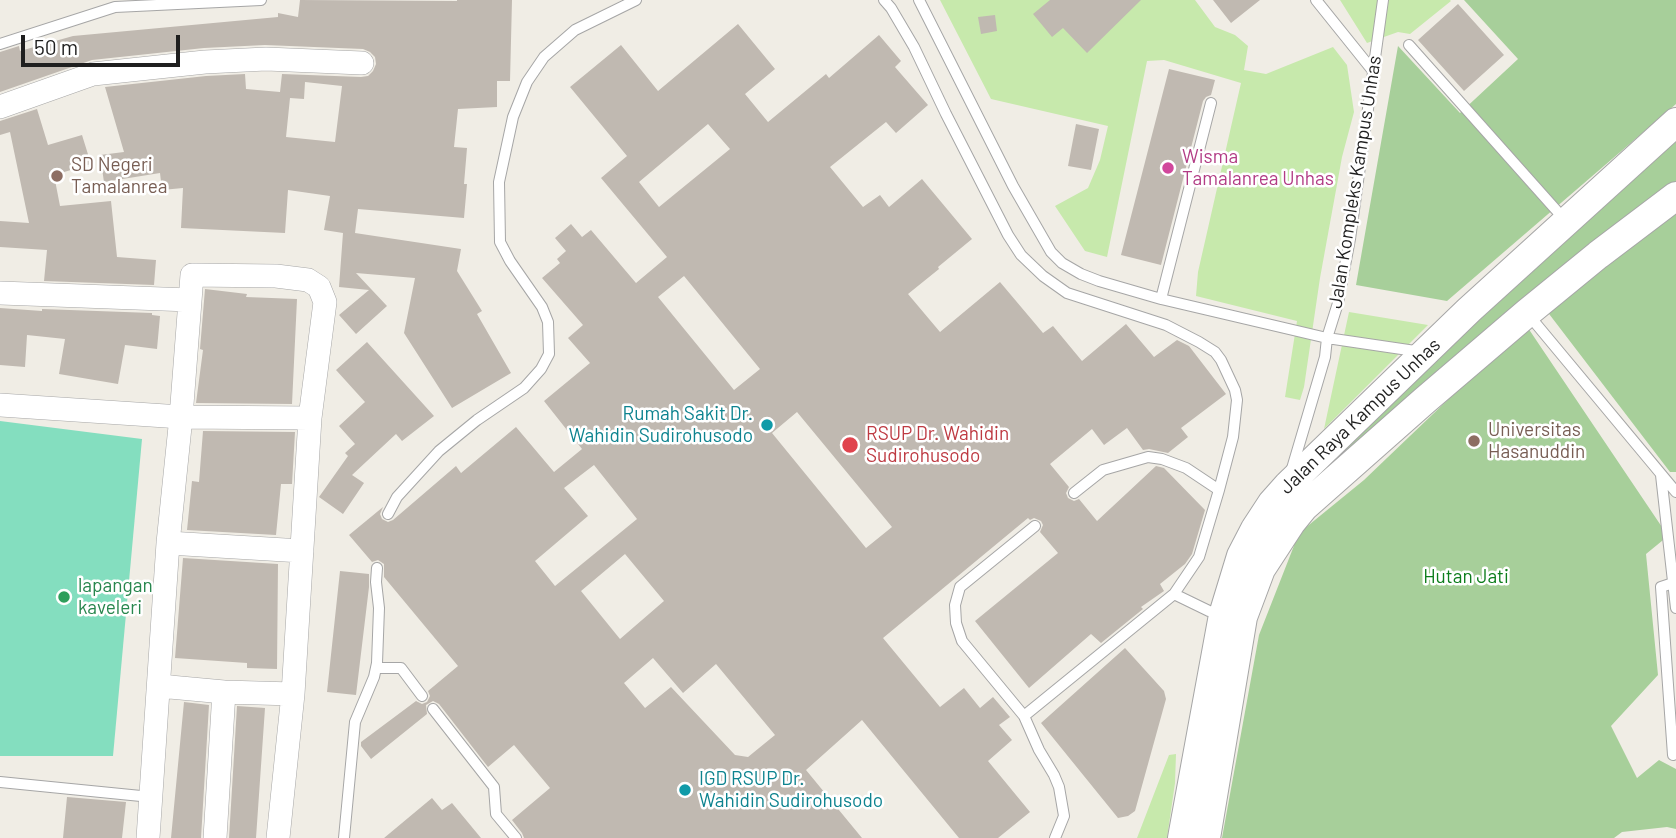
<!DOCTYPE html>
<html>
<head>
<meta charset="utf-8">
<style>
  body { margin:0 }
  #map { position:relative; width:1676px; height:838px; overflow:hidden; background:#f0ede5; font-family:Barlow,sans-serif }
  canvas { display:block }
  .scale { position:absolute; left:21px; top:35px; width:159px; height:32px; box-sizing:border-box; border:4px solid #1f1f1f; border-top:0; padding-left:9px; font-size:21px; line-height:24px; white-space:nowrap; color:#1f1f1f; -webkit-text-stroke:5px #fff; paint-order:stroke }
</style>
</head>
<body>
<div id="map">
<canvas width="1676" height="838"></canvas>
<div class="scale">50 m</div>
</div>
<script>
const context = document.querySelector('canvas').getContext('2d');
context.lineJoin = 'round';
function fillPath(path, color) {
  context.fillStyle = color;
  context.fill(path, 'evenodd');
}
function toPath(rows) {
  const path = new Path2D();
  for (const r of rows) {
    path.moveTo(r[0], r[1]);
    for (let i = 2; i < r.length; i += 2) path.lineTo(r[i], r[i + 1]);
  }
  return path;
}
function stroke(path, color, width, dash) {
  context.strokeStyle = color;
  context.lineWidth = width;
  context.lineCap = dash ? 'butt' : 'round';
  context.setLineDash(dash || []);
  context.stroke(path);
}
function write(font, color, halo, rows, align = 'center') {
  context.font = font + ' Barlow,sans-serif';
  context.lineWidth = 5;
  context.setLineDash([]);
  context.textBaseline = 'middle';
  context.strokeStyle = halo;
  context.fillStyle = color;
  for (const [text, x, y, turn = 0] of rows) {
    context.save();
    context.translate(x, y);
    context.rotate((+turn || 0) * Math.PI / 180);
    context.textAlign = isNaN(turn) ? turn : align;
    if (halo) context.strokeText(text, 0, 0);
    context.fillText(text, 0, 0);
    context.restore();
  }
}
fillPath(toPath([
  [940,0,1195,0,1215,27,1235,35,1248,46,1244,70,1266,74,1333,47,1347,65,1354,112,1342,157,1320,278,1304,387,1300,400,1285,397,1297,321,1196,296,1198,272,1241,83,1164,60,1147,61,1107,257,1085,251,1055,206,1088,188,1100,160,1108,126,991,99],
  [1340,0,1450,0,1451,1,1410,34,1398,32,1367,43],
  [1349,312,1428,325,1324,429],
  [1176,754,1175,783,1167,838,1137,838,1169,755]
]), '#c7e9ac');
fillPath(toPath([
  [1464,0,1676,0,1676,104,1447,301,1356,285,1398,46,1460,113,1518,59],
  [1676,130,1676,187,1275,513],
  [1676,208,1676,472,1670,472,1543,306],
  [1526,325,1668,536,1646,554,1658,675,1611,726,1637,778,1659,760,1676,769,1676,829,1667,827,1622,832,1614,838,1222,838,1259,635,1299,533,1364,480]
]), '#a7cf9a');
fillPath(toPath([
  [0,421,142,439,113,756,0,756]
]), '#84debf');
fillPath(toPath([
  [300,0,457,1,457,0,512,0,510,81,497,81,497,107,458,109,454,147,467,148,464,184,467,184,464,218,358,209,355,233,461,249,457,271,482,311,477,314,511,373,452,408,404,333,415,278,356,273,387,306,356,334,339,315,369,290,339,287,343,233,324,230,330,196,288,190,285,233,181,228,183,188,162,190,160,173,104,182,100,155,124,152,105,87,206,76,245,74,246,89,280,92,282,74,361,77,368,76,373,71,376,64,375,57,370,52,363,49,265,45,204,48,92,60,0,92,0,52,19,46,20,51,73,36,278,17,278,13,298,17],
  [305,82,342,86,335,142,286,137,290,98,304,99],
  [1050,0,1141,0,1087,53,1063,28,1052,37,1033,14],
  [1213,0,1260,0,1231,23],
  [1458,4,1504,55,1464,91,1418,40],
  [995,15,997,31,981,34,978,17],
  [738,24,775,69,745,94,768,122,826,74,829,78,879,35,901,61,895,67,928,105,896,133,886,122,830,167,863,207,880,195,889,207,922,179,972,239,938,267,939,269,908,294,940,332,1000,282,1043,333,1053,326,1082,361,1126,324,1154,357,1177,340,1189,346,1226,394,1181,428,1188,437,1168,453,1149,449,1143,450,1127,428,1104,445,1092,429,1050,464,1069,487,1066,493,1068,498,1074,501,1079,499,1097,521,1156,466,1164,468,1205,510,1192,554,1185,564,1160,584,1164,591,1141,607,1143,609,1101,643,1091,634,1029,688,975,621,1058,553,1040,532,1043,525,1041,521,1034,518,1030,520,1028,518,883,638,940,707,964,688,980,708,993,697,1010,717,999,725,1012,740,988,761,1030,812,998,838,959,838,862,720,806,770,862,838,524,838,522,833,512,820,550,788,514,745,488,767,439,704,433,701,426,705,427,714,371,759,361,746,361,742,416,701,422,704,427,702,430,696,428,691,458,666,384,577,384,564,378,560,372,562,349,535,383,507,380,514,382,519,388,522,393,520,456,466,461,473,516,427,554,472,582,449,544,401,590,363,568,338,583,325,542,278,560,263,557,259,566,251,555,238,571,224,582,237,591,230,636,283,667,257,601,178,627,156,570,87,621,45,658,91],
  [708,124,730,149,659,207,639,182],
  [684,276,760,369,734,390,658,297],
  [797,412,892,527,866,548,772,433],
  [594,465,637,519,555,586,535,561,588,516,564,488],
  [625,554,664,601,620,639,581,591],
  [653,658,683,693,716,664,775,735,748,757,735,755,671,687,645,708,624,683],
  [1169,69,1215,80,1211,95,1206,97,1203,101,1161,265,1121,255],
  [37,109,48,145,82,135,91,164,54,175,60,206,111,201,117,257,156,260,154,285,44,281,47,250,0,247,0,221,29,223,10,132,0,135,0,121],
  [1076,124,1099,129,1091,170,1068,166],
  [205,289,247,294,246,297,297,299,292,404,196,403,203,350,200,349],
  [0,308,42,311,42,309,152,313,152,315,160,316,157,349,125,345,118,384,59,374,65,339,27,335,25,367,0,365],
  [367,342,434,416,402,441,396,434,352,475,364,483,343,514,319,497,348,456,345,453,355,444,339,426,365,402,336,370],
  [203,431,295,432,292,484,281,484,276,535,187,530,192,481,199,482],
  [183,558,278,564,277,669,247,668,247,663,175,658],
  [340,571,369,574,369,587,356,695,327,692],
  [1125,648,1164,691,1166,699,1135,811,1128,816,1118,818,1041,723],
  [184,702,209,705,201,838,171,838],
  [237,706,265,708,256,838,229,838],
  [67,797,126,802,122,838,63,838],
  [432,798,442,810,452,803,481,838,384,838]
]), '#c0b9b1');
const service = toPath([
  [884,0,891,8,914,47,946,114,1008,235,1021,255,1043,276,1067,293,1166,325,1199,342,1215,352,1221,360,1235,390,1237,400,1233,437,1219,490,1199,557,1174,594,1024,716],
  [919,0,1013,186,1051,252,1062,263,1081,274,1099,281,1161,299,1327,338,1422,352],
  [1316,0,1373,71],
  [0,44,115,7,261,0],
  [1409,45,1565,220],
  [1161,299,1211,103],
  [1527,313,1676,492],
  [1291,472,1325,357,1327,338,1338,303,1350,239,1383,0],
  [1661,475,1676,608],
  [1074,493,1103,470,1148,457,1162,459,1186,468,1219,490],
  [388,514,397,497,439,451,477,420,524,388,541,369,549,354,548,322,542,307,510,261,500,242,499,182,513,117,527,82,544,57,575,30,636,0],
  [1035,526,960,587,955,605,956,623,962,641,1024,716,1039,750,1054,775,1059,787,1064,816,1055,838],
  [1676,586,1673,583,1661,587,1673,755,1676,754],
  [1174,594,1209,611,1223,615],
  [376,668,401,668,422,696],
  [433,709,494,787,496,814,516,838],
  [0,782,151,797],
  [344,838,355,722,374,677,377,663,379,608,376,582,377,568]
]);
const minor = toPath([
  [0,107,93,74,205,62,266,59,362,63],
  [0,293,190,300],
  [0,405,181,417,310,418],
  [168,543,302,551],
  [159,686,224,692],
  [148,838,168,543,181,417,192,275,276,276,308,280,319,287,325,302,310,418,293,694,278,838],
  [215,838,224,692,293,694]
]);
const tertiary = toPath([
  [1182,838,1223,615,1241,556,1255,529,1272,503,1288,485,1469,310,1676,122],
  [1206,838,1243,617,1261,569,1291,523,1304,507,1424,401,1527,313,1598,255,1676,196]
]);
stroke(service, '#a6a6a6', 12);
stroke(minor, '#a6a6a6', 24);
stroke(tertiary, '#a6a6a6', 30);
stroke(service, '#fff', 10);
stroke(minor, '#fff', 23);
stroke(tertiary, '#fff', 28);
for (const [x, y, r, color] of [
  [1168,168,7,"#d1479c"],
  [57,176,7,"#8d6e63"],
  [767,425,7,"#0f9aa8"],
  [1474,441,7,"#8d6e63"],
  [850,445,9,"#e0444e"],
  [64,597,7,"#2e9e5b"],
  [685,790,7,"#0f9aa8"]
]) {
  const dot = new Path2D();
  dot.arc(x, y, r, 0, 2 * Math.PI);
  context.fillStyle = color;
  context.fill(dot);
  stroke(dot, '#fff', 2.5);
}
write('19px', '#b23c85', '#fff', [
  ["Wisma",1182,157],
  ["Tamalanrea Unhas",1182,179]
], 'left');
write('19px', '#785e54', '#fff', [
  ["SD Negeri",71,165],
  ["Tamalanrea",71,187],
  ["Universitas",1488,430],
  ["Hasanuddin",1488,452]
], 'left');
write('19px', '#1f1f1f', '#fff', [
  ["Jalan Kompleks Kampus Unhas",1355,182,-81],
  ["Jalan Raya Kampus Unhas",1360,416,-44]
]);
write('19px', '#0d838f', '#fff', [
  ["Rumah Sakit Dr.",753,414],
  ["Wahidin Sudirohusodo",753,436],
  ["IGD RSUP Dr.",699,779,"left"],
  ["Wahidin Sudirohusodo",699,801,"left"]
], 'right');
write('19px', '#be3a42', '#fff', [
  ["RSUP Dr. Wahidin",866,434],
  ["Sudirohusodo",866,456]
], 'left');
write('19px', '#0c7d1b', '#fff', [
  ["Hutan Jati",1466,577]
]);
write('19px', '#27864d', '#fff', [
  ["lapangan",78,586],
  ["kaveleri",78,608]
], 'left');
</script>
</body>
</html>
